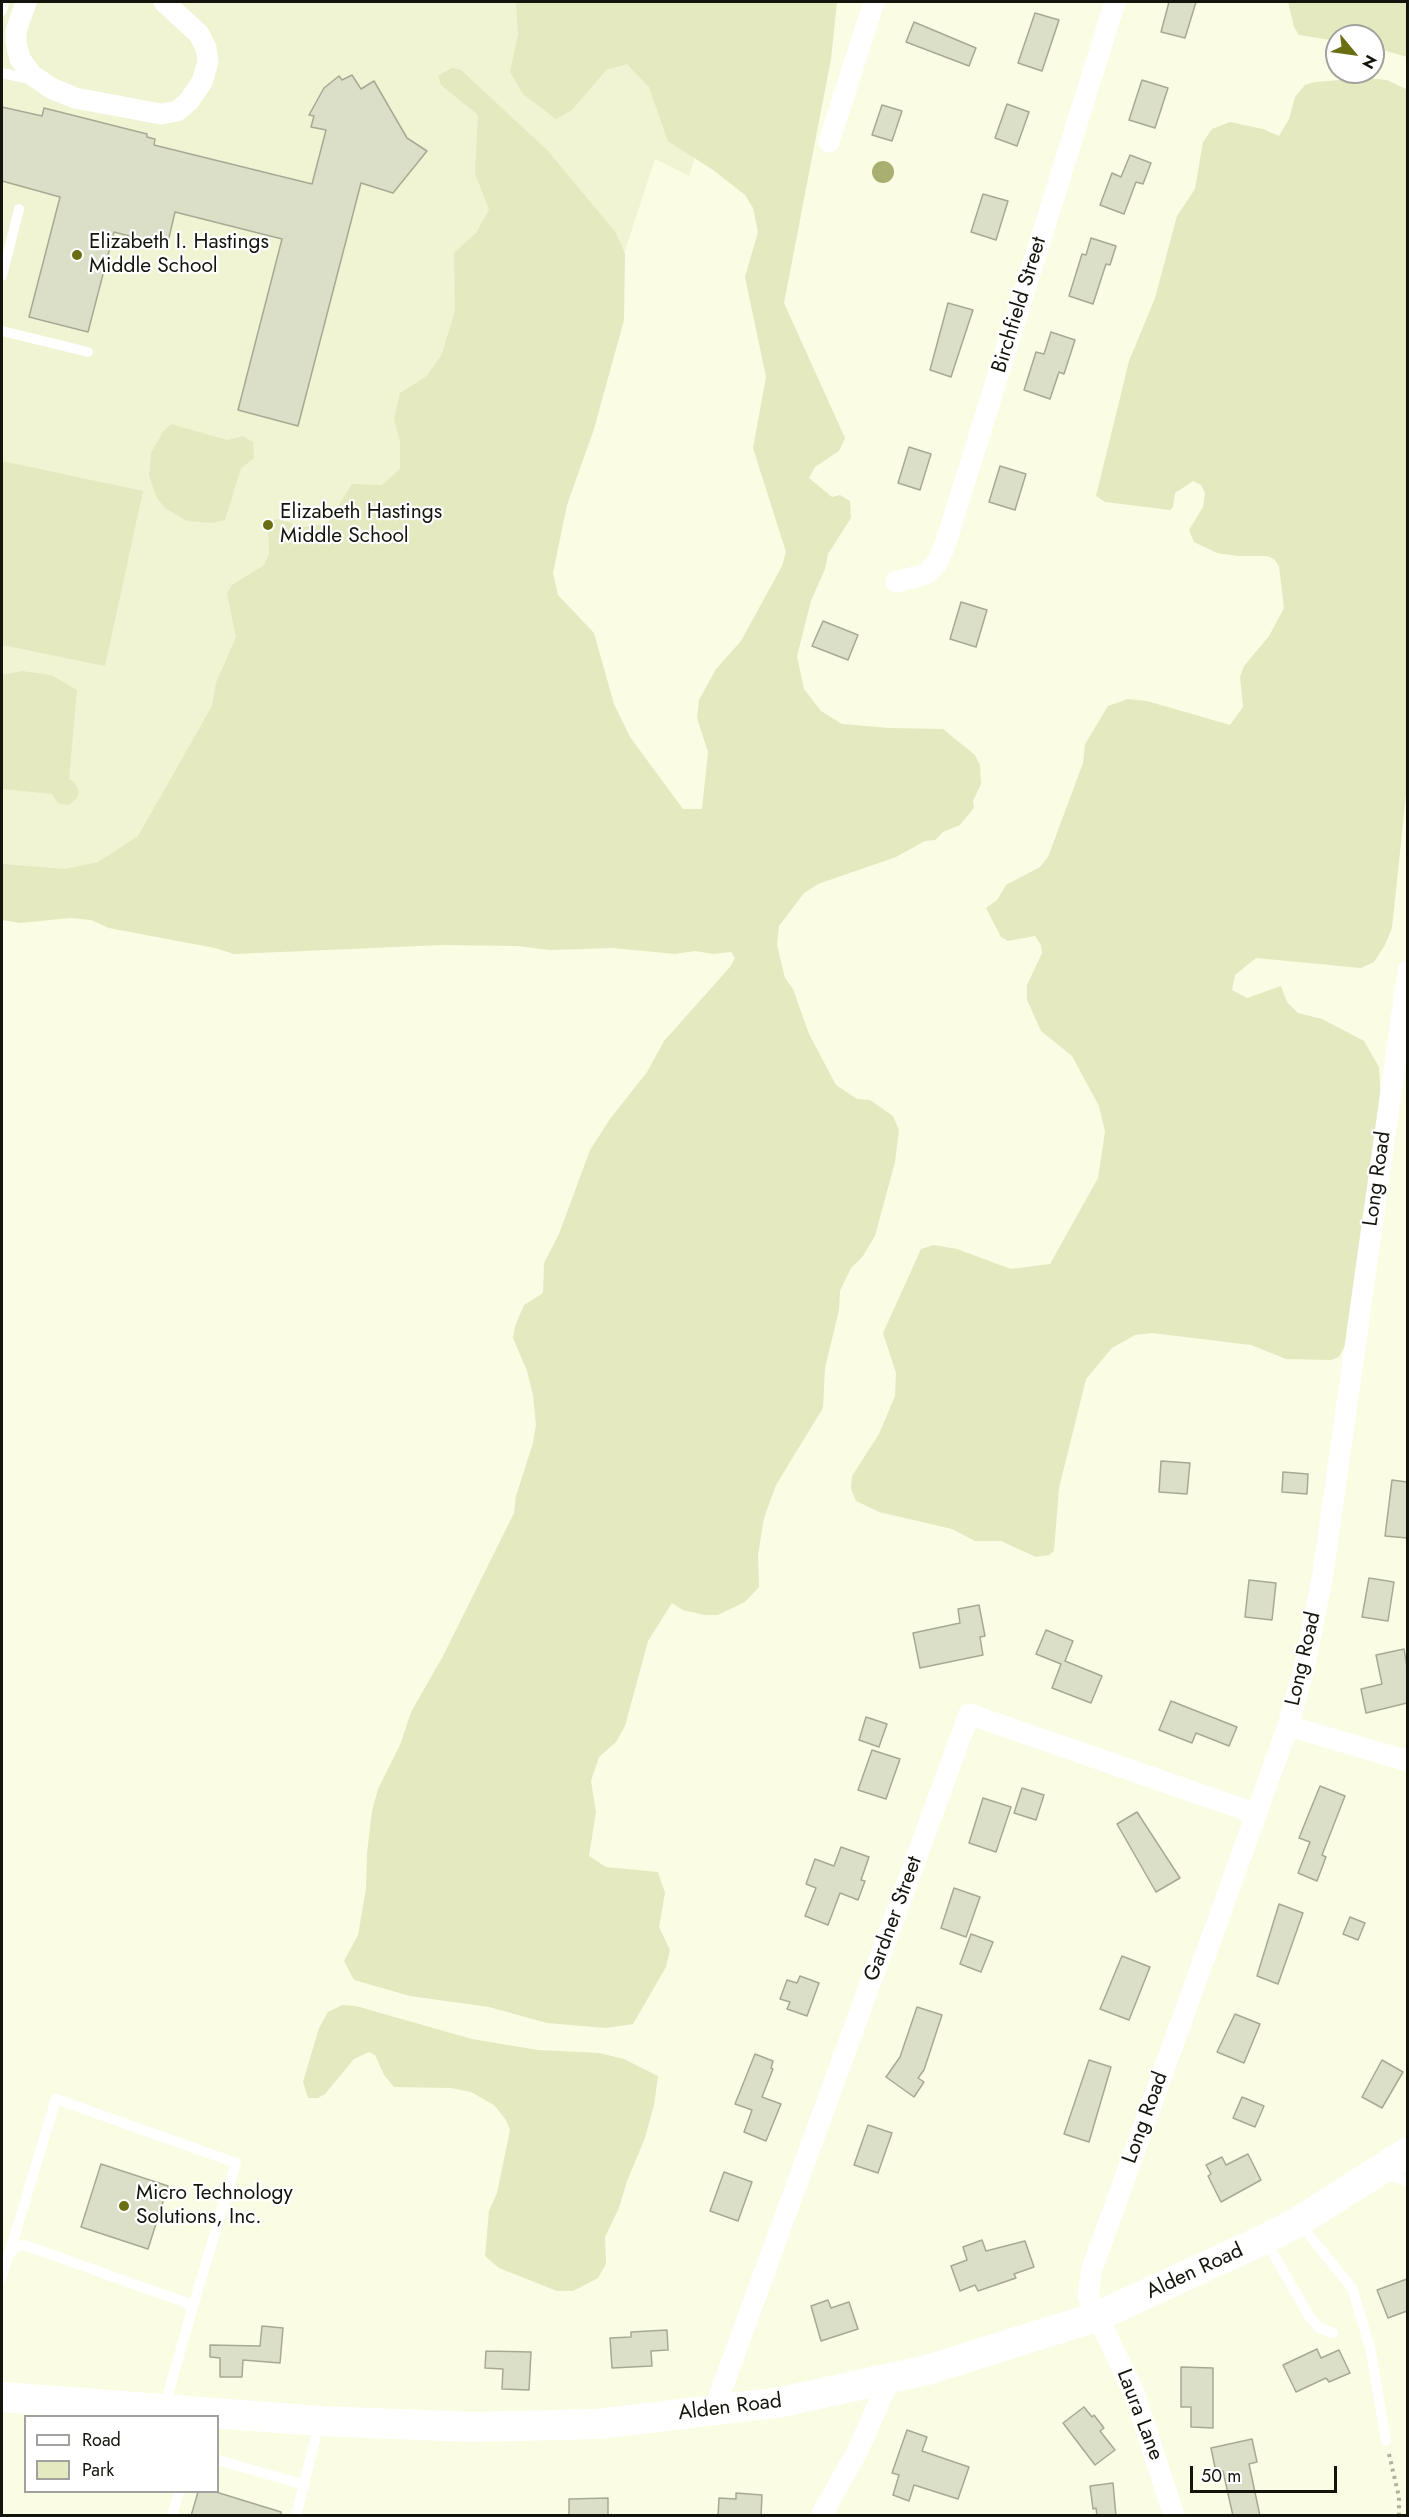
<!DOCTYPE html>
<html>
<head>
<meta charset="utf-8">
<style>
  body { margin:0 }
  #map { position:relative; width:1409px; height:2517px; overflow:hidden; background:#fafde4; font-family:Jost,sans-serif }
  canvas { display:block }
  .frame { position:absolute; inset:0; border:3px solid #13140b; pointer-events:none }
  .legend { position:absolute; left:24px; top:2415px; width:195px; height:78px; box-sizing:border-box; background:#fff; border:2px solid #a1a19d; margin:0; padding:8px 10px; list-style:none; font-size:18px; color:#13140b }
  .legend li { display:flex; align-items:center; gap:12px; height:30px }
  .legend b { width:30px; border:2px solid #a1a19d }
  .north { position:absolute; left:1325px; top:24px; width:60px; height:60px; box-sizing:border-box; background:#fff; border:2px solid #a1a19d; border-radius:50%; rotate:119deg; font-size:16px; font-weight:700; line-height:24px; text-align:center; color:#13140b }
  .north::after { content:''; display:block; margin:auto; width:21px; height:27px; background:#696e12; clip-path:polygon(50% 0,100% 100%,50% 72%,0 100%) }
  .scale { position:absolute; left:1190px; top:2466px; width:147px; height:27px; box-sizing:border-box; border:3px solid #13140b; border-top:0; padding-left:8px; font-size:18px; line-height:21px; white-space:nowrap; color:#13140b; -webkit-text-stroke:4px #fff; paint-order:stroke }
</style>
</head>
<body>
<div id="map">
<canvas width="1409" height="2517"></canvas>
<div class="frame"></div>
<ul class="legend">
<li><b style="height:8px;background:#fff"></b>Road</li>
<li><b style="height:16px;background:#e4e9c0"></b>Park</li>
</ul>
<div class="north">N</div>
<div class="scale">50 m</div>
</div>
<script>
const context = document.querySelector('canvas').getContext('2d');
context.lineJoin = 'round';
function fillPath(path, color) {
  context.fillStyle = color;
  context.fill(path, 'evenodd');
}
function toPath(rows) {
  const path = new Path2D();
  for (const r of rows) {
    if (r.length === 3) {
      path.moveTo(r[0] + r[2], r[1]);
      path.arc(r[0], r[1], r[2], 0, 2 * Math.PI);
      continue;
    }
    path.moveTo(r[0], r[1]);
    for (let i = 2; i < r.length; i += 2) path.lineTo(r[i], r[i + 1]);
  }
  return path;
}
function stroke(path, color, width, dash) {
  context.strokeStyle = color;
  context.lineWidth = width;
  context.lineCap = dash ? 'butt' : 'round';
  context.setLineDash(dash || []);
  context.stroke(path);
}
function write(font, color, halo, rows, align = 'center') {
  context.font = font + ' Jost,sans-serif';
  context.lineWidth = 4.5;
  context.setLineDash([]);
  context.textBaseline = 'middle';
  context.strokeStyle = halo;
  context.fillStyle = color;
  for (const [text, x, y, turn = 0] of rows) {
    context.save();
    context.translate(x, y);
    context.rotate((+turn || 0) * Math.PI / 180);
    context.textAlign = isNaN(turn) ? turn : align;
    if (halo) context.strokeText(text, 0, 0);
    context.fillText(text, 0, 0);
    context.restore();
  }
}
fillPath(toPath([
  [2,2,745,2,689,176,655,159,413,899,2,874]
]), '#f0f4d3');
fillPath(toPath([
  [516,2,837,2,831,59,784,303,845,438,839,451,815,467,809,478,832,497,840,495,850,501,851,518,828,554,825,569,811,601,797,656,804,689,821,711,842,724,889,728,943,729,975,755,980,765,981,784,973,801,974,808,960,825,943,832,935,840,925,841,896,857,818,884,804,893,779,926,777,945,785,978,793,989,809,1034,836,1085,857,1099,870,1100,893,1116,899,1130,895,1162,875,1236,863,1256,851,1268,840,1291,839,1310,825,1368,823,1408,776,1485,764,1518,758,1555,759,1587,745,1602,718,1615,704,1615,683,1610,672,1603,648,1641,625,1726,616,1742,599,1757,591,1781,596,1812,589,1856,606,1867,658,1872,665,1893,659,1927,670,1950,666,1967,633,2024,606,2028,547,2023,489,2007,410,1996,354,1980,344,1961,358,1935,366,1889,367,1853,372,1811,378,1789,400,1745,411,1712,443,1656,514,1513,516,1496,533,1443,536,1425,533,1395,527,1371,513,1338,515,1326,524,1305,543,1293,544,1263,559,1234,590,1150,610,1119,647,1072,664,1041,730,967,735,958,731,952,713,954,695,951,675,954,612,948,550,950,517,946,443,945,234,954,215,948,109,928,91,920,70,918,20,923,2,920,2,864,65,869,98,862,138,836,212,706,216,683,236,637,227,594,232,585,264,565,269,554,268,522,277,519,304,527,327,524,352,484,382,485,400,469,400,441,394,419,400,393,427,376,442,354,455,311,454,253,476,233,489,210,475,173,478,115,441,85,438,76,452,68,461,70,548,151,616,233,625,254,624,320,594,429,567,505,553,573,558,595,594,633,614,704,630,737,683,809,702,809,708,752,697,718,699,700,716,669,741,641,782,566,786,552,753,448,766,377,745,277,758,232,753,208,745,195,713,170,668,141,649,87,627,64,606,70,572,110,556,119,523,94,510,72,518,35],
  [1288,2,1407,2,1407,57,1373,47,1373,36,1337,36,1337,41,1299,35,1294,27],
  [1366,78,1387,80,1408,90,1408,776,1392,928,1385,945,1374,962,1361,968,1256,958,1235,975,1232,990,1247,998,1281,986,1287,1002,1298,1013,1322,1019,1364,1041,1379,1067,1383,1139,1350,1336,1339,1357,1331,1360,1286,1359,1251,1345,1152,1333,1135,1335,1112,1348,1086,1379,1059,1488,1054,1551,1049,1555,1036,1557,1001,1541,975,1541,952,1529,879,1512,856,1501,851,1489,852,1476,879,1434,895,1396,896,1373,883,1333,921,1249,934,1245,957,1249,1011,1269,1050,1264,1098,1178,1105,1132,1099,1106,1072,1056,1041,1031,1027,1000,1027,985,1042,953,1041,945,1035,936,1008,941,1001,937,986,908,997,900,1006,885,1040,867,1048,857,1083,763,1085,744,1108,706,1128,699,1147,701,1230,725,1243,707,1240,677,1244,666,1269,636,1284,608,1279,566,1274,559,1267,556,1238,556,1217,553,1194,542,1189,530,1203,507,1205,493,1201,485,1193,481,1175,493,1173,507,1170,510,1105,502,1096,496,1129,361,1155,298,1177,216,1195,189,1203,142,1212,129,1230,122,1263,129,1279,136,1289,119,1295,97,1305,85,1315,82],
  [171,424,227,440,243,436,253,442,254,458,241,468,225,520,212,523,187,521,165,508,157,498,149,476,151,453,163,432],
  [2,461,143,491,105,666,2,645],
  [22,671,51,675,77,690,69,779,74,782,79,792,77,798,69,805,58,803,52,794,2,789,2,675],
  [342,2005,356,2006,472,2039,538,2050,599,2053,624,2059,658,2076,654,2105,645,2138,627,2181,619,2208,605,2237,606,2264,598,2278,573,2291,557,2291,499,2268,485,2256,489,2211,497,2193,510,2130,506,2120,494,2105,471,2092,451,2088,394,2087,384,2075,375,2055,369,2052,354,2059,325,2094,318,2098,308,2098,303,2082,319,2028,328,2012]
]), '#e4e9c0');
fillPath(toPath([
  [883,172,11]
]), '#a9af71');
const building = toPath([
  [1169,2,1196,2,1185,38,1161,32,1169,2],
  [1035,13,1059,20,1042,71,1018,63,1035,13],
  [914,22,976,48,969,66,906,42,914,22],
  [352,75,361,89,374,81,407,138,427,151,393,193,361,183,298,426,238,410,282,239,175,212,167,246,114,232,88,332,29,317,60,197,2,181,2,107,42,116,44,108,147,134,147,137,155,139,154,145,312,184,326,130,311,127,314,116,309,115,324,88,339,76,342,80,352,75],
  [1142,80,1168,88,1155,128,1129,120,1142,80],
  [1007,104,1029,112,1017,146,995,138,1007,104],
  [882,105,902,111,892,141,872,135,882,105],
  [1130,155,1151,163,1143,184,1136,182,1124,214,1100,205,1112,173,1121,177,1130,155],
  [983,194,1008,201,996,240,971,232,983,194],
  [1091,238,1116,246,1110,265,1106,264,1093,304,1069,296,1082,254,1086,255,1091,238],
  [948,303,973,310,951,377,930,370,948,303],
  [1051,332,1075,340,1064,374,1059,372,1050,399,1024,390,1036,352,1044,354,1051,332],
  [909,447,931,454,920,490,898,483,909,447],
  [1000,466,1026,474,1015,510,989,502,1000,466],
  [961,602,987,610,976,647,950,639,961,602],
  [823,621,858,635,848,660,812,646,823,621],
  [1161,1461,1190,1463,1187,1494,1159,1492,1161,1461],
  [1283,1472,1308,1474,1307,1494,1282,1492,1283,1472],
  [1392,1480,1407,1482,1407,1538,1385,1536,1392,1480],
  [1369,1578,1394,1582,1388,1621,1362,1617,1369,1578],
  [1249,1580,1276,1583,1272,1620,1245,1617,1249,1580],
  [979,1605,985,1636,980,1637,983,1655,920,1668,913,1633,960,1623,958,1609,979,1605],
  [1046,1630,1073,1641,1065,1661,1102,1676,1091,1703,1052,1688,1061,1664,1036,1654,1046,1630],
  [1404,1649,1407,1667,1407,1703,1366,1713,1361,1689,1382,1684,1376,1655,1404,1649],
  [1171,1701,1237,1727,1229,1746,1196,1733,1192,1743,1159,1730,1171,1701],
  [866,1717,887,1724,879,1747,859,1740,866,1717],
  [872,1750,900,1759,886,1799,858,1790,872,1750],
  [1320,1786,1345,1796,1322,1855,1326,1857,1317,1881,1298,1873,1310,1842,1299,1838,1320,1786],
  [1022,1788,1044,1795,1036,1820,1014,1813,1022,1788],
  [983,1798,1011,1807,996,1852,969,1843,983,1798],
  [1137,1812,1180,1878,1156,1892,1117,1824,1137,1812],
  [841,1847,869,1857,861,1880,865,1881,858,1900,840,1893,828,1925,805,1916,816,1888,806,1884,815,1859,834,1866,841,1847],
  [954,1888,980,1897,966,1937,941,1928,954,1888],
  [1279,1904,1303,1913,1278,1984,1257,1976,1279,1904],
  [1350,1917,1365,1923,1358,1940,1343,1934,1350,1917],
  [971,1934,993,1942,981,1972,960,1964,971,1934],
  [1122,1956,1150,1967,1129,2020,1100,2009,1122,1956],
  [800,1976,819,1983,807,2016,787,2009,790,2002,780,1999,787,1980,797,1983,800,1976],
  [917,2007,942,2015,924,2070,918,2078,924,2082,914,2097,886,2077,900,2057,917,2007],
  [1235,2014,1260,2024,1244,2063,1217,2052,1235,2014],
  [755,2054,773,2061,771,2068,773,2069,762,2097,781,2104,766,2141,744,2132,752,2110,735,2104,755,2054],
  [1089,2060,1111,2067,1089,2142,1064,2134,1089,2060],
  [1382,2060,1403,2072,1382,2108,1362,2097,1382,2060],
  [1242,2097,1264,2106,1255,2127,1233,2118,1242,2097],
  [868,2125,892,2133,878,2173,854,2165,868,2125],
  [1248,2154,1261,2180,1221,2202,1208,2176,1211,2174,1206,2165,1222,2157,1226,2165,1248,2154],
  [101,2164,168,2186,148,2249,81,2227,101,2164],
  [724,2172,752,2182,738,2221,710,2211,724,2172],
  [982,2240,986,2251,1025,2241,1034,2267,1014,2274,1016,2278,978,2291,975,2285,960,2291,951,2266,967,2260,963,2247,982,2240],
  [1407,2279,1407,2311,1388,2318,1377,2290,1407,2279],
  [828,2300,831,2308,849,2302,858,2329,821,2341,811,2306,828,2300],
  [262,2326,283,2328,280,2363,243,2360,242,2377,220,2377,220,2358,210,2357,210,2345,260,2346,262,2326],
  [667,2330,668,2350,651,2351,652,2366,612,2368,610,2338,631,2337,631,2332,667,2330],
  [1317,2349,1321,2358,1339,2350,1350,2373,1329,2382,1326,2378,1296,2392,1283,2365,1317,2349],
  [486,2351,531,2352,529,2390,502,2389,503,2369,485,2368,486,2351],
  [1181,2367,1213,2368,1213,2428,1191,2427,1191,2407,1181,2407,1181,2367],
  [1084,2407,1092,2417,1094,2415,1104,2428,1100,2431,1115,2450,1095,2465,1063,2423,1084,2407],
  [907,2430,927,2437,922,2451,969,2467,958,2499,914,2485,909,2501,893,2495,899,2475,892,2473,907,2430],
  [1252,2439,1257,2462,1249,2464,1260,2516,1233,2516,1223,2471,1216,2472,1211,2448,1252,2439],
  [1113,2483,1116,2516,1097,2516,1096,2508,1093,2509,1090,2486,1113,2483],
  [198,2492,216,2492,281,2512,281,2516,191,2516,198,2492],
  [736,2493,762,2495,761,2516,718,2516,719,2498,736,2499,736,2493],
  [608,2498,608,2516,569,2516,569,2499,608,2498]
]);
fillPath(building, '#dcdfc7');
stroke(building, '#a7aa93', 1.5);
stroke(toPath([
  [1389,2454,1399,2497,1399,2516]
]), '#b0b29e', 4, [3, 4.5]);
stroke(toPath([
  [2,11,4,2],
  [2,73,34,80],
  [2,276,19,209],
  [2,331,88,352],
  [1382,2174,1408,2181],
  [1300,2224,1352,2288,1370,2347,1386,2441],
  [1266,2241,1309,2316,1319,2328,1333,2333],
  [9,2254,56,2099,236,2163,192,2310],
  [2,2277,9,2254,16,2247,24,2245,187,2303,192,2310,164,2408],
  [218,2460,304,2485],
  [172,2516,179,2492],
  [296,2516,319,2424]
]), '#fff', 10);
stroke(toPath([
  [26,2,16,31,16,42,20,59,32,75,51,88,75,98,161,114,177,111,189,101,202,82,208,62,206,48,199,34,164,2],
  [829,142,874,2],
  [896,582,926,574,937,563,944,548,1115,2],
  [1288,1726,1408,1761],
  [714,2410,969,1714,1257,1814],
  [821,2516,858,2450,890,2378],
  [1174,2516,1135,2395,1088,2296,1092,2269,1288,1726,1304,1669,1323,1574,1408,971]
]), '#fff', 21);
stroke(toPath([
  [2,2397,320,2421,472,2427,598,2424,782,2402,927,2370,1096,2317,1265,2239,1298,2222,1408,2152]
]), '#fff', 30);
for (const [x, y, r, color] of [
  [77,255,6,"#696e12"],
  [268,525,6,"#696e12"],
  [124,2206,6,"#696e12"]
]) {
  const dot = new Path2D();
  dot.arc(x, y, r, 0, 2 * Math.PI);
  context.fillStyle = color;
  context.fill(dot);
  stroke(dot, '#fff', 2);
}
write('21px', '#13140b', '#fff', [
  ["Elizabeth I. Hastings",89,243],
  ["Middle School",89,267],
  ["Elizabeth Hastings",280,513],
  ["Middle School",280,537],
  ["Micro Technology",136,2194],
  ["Solutions, Inc.",136,2218]
], 'left');
write('21px', '#13140b', '#fff', [
  ["Birchfield Street",1020,305,-73],
  ["Long Road",1378,1179,-82],
  ["Long Road",1304,1659,-77],
  ["Gardner Street",894,1919,-70],
  ["Long Road",1146,2118,-70],
  ["Alden Road",1195,2272,-25],
  ["Alden Road",730,2408,-7],
  ["Laura Lane",1139,2415,69]
]);
</script>
</body>
</html>
